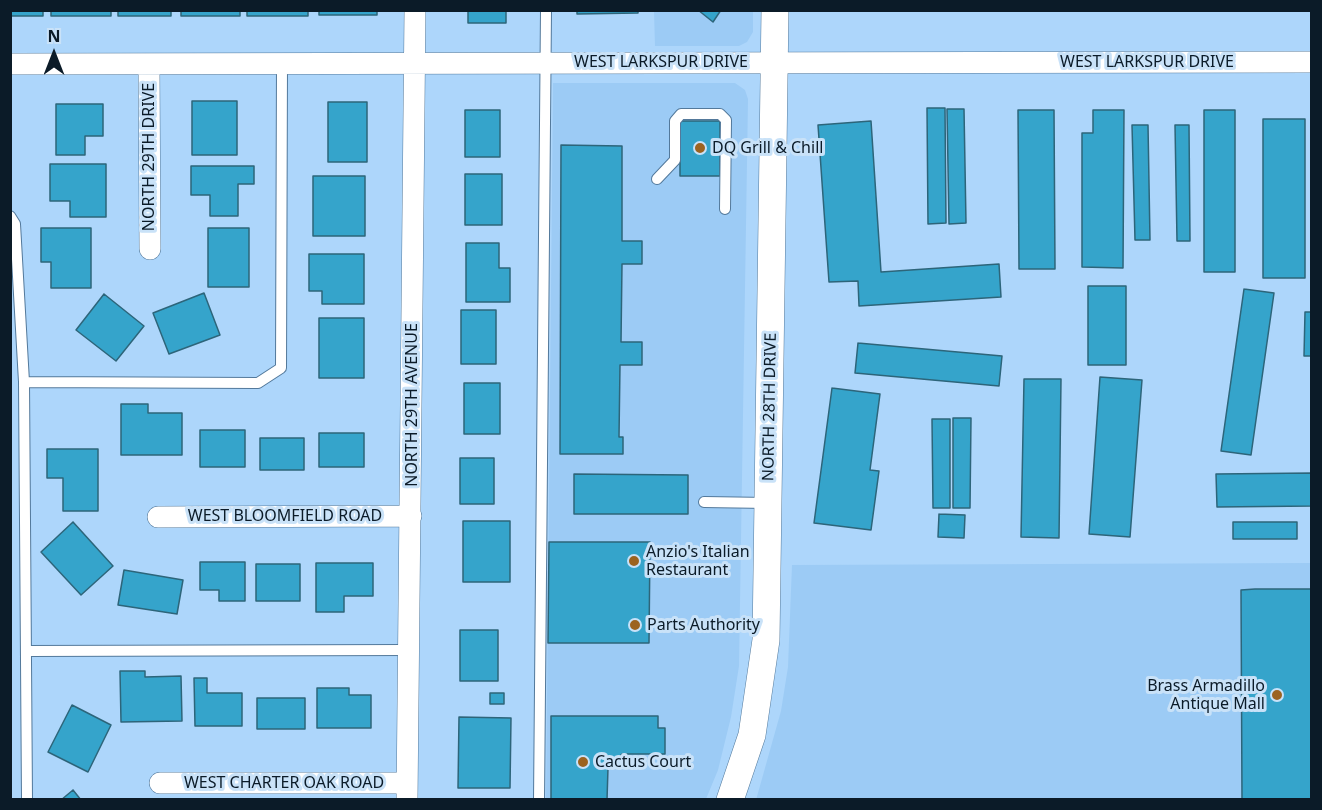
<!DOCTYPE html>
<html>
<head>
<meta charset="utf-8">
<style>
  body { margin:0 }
  #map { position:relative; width:1322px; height:810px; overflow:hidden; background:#add6fb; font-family:"Noto Sans",sans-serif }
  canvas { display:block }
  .frame { position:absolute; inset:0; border:12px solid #0b1b28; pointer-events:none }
  .north { position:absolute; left:24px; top:24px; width:60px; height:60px; -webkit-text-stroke:4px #c9e2f8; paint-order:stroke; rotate:0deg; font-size:16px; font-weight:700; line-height:24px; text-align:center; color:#0b1b28 }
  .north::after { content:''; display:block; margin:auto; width:21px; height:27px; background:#0b1b28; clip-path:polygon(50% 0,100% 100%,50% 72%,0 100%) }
</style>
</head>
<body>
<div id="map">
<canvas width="1322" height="810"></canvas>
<div class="frame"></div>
<div class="north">N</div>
</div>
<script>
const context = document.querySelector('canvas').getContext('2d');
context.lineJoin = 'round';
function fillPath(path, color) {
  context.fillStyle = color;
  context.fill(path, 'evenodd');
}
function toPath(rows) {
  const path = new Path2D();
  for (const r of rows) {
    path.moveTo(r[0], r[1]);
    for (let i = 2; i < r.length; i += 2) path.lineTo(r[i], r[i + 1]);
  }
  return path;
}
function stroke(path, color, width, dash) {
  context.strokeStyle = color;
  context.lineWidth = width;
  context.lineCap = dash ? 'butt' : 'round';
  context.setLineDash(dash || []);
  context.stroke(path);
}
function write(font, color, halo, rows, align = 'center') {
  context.font = font + ' "Noto Sans",sans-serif';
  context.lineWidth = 6;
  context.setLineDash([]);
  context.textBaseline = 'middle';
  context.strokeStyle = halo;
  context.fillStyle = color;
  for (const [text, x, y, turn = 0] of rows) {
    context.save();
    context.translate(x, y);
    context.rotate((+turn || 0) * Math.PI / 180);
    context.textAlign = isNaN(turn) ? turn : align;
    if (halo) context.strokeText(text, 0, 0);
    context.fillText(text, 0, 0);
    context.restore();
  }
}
fillPath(toPath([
  [654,11,753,11,753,32,747,42,739,46,655,46],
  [553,83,735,83,745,90,748,99,739,666,731,717,718,770,706,799,546,800],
  [1311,563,1311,799,756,800,781,711,788,667,792,565]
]), '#9ccbf5');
const building = toPath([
  [10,10,43,10,43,16,10,16,10,10],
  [51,10,111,10,111,16,51,16,51,10],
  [118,10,171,10,171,16,118,16,118,10],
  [181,10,240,10,240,16,181,16,181,10],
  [247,10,308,10,308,16,247,16,247,10],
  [319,10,377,10,377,15,319,15,319,10],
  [468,10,506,10,506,23,468,23,468,10],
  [577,10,638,10,638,13,577,14,577,10],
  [698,10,721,10,713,22,698,10],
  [192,101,237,101,237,155,192,155,192,101],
  [328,102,367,102,367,162,328,162,328,102],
  [56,104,103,104,103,136,85,136,85,155,56,155,56,104],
  [927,108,945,108,946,223,928,224,927,108],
  [947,109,964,109,966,223,949,224,947,109],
  [465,110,500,110,500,157,465,157,465,110],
  [1018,110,1054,110,1055,269,1019,269,1018,110],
  [1093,110,1124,110,1123,268,1082,267,1082,133,1093,133,1093,110],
  [1204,110,1235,110,1235,272,1204,272,1204,110],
  [1263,119,1305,119,1305,278,1263,278,1263,119],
  [680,121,720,121,720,176,680,176,680,121],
  [871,121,881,272,999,264,1001,297,859,306,858,281,829,282,818,125,871,121],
  [1132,125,1148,125,1150,240,1135,240,1132,125],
  [1175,125,1189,125,1190,241,1177,241,1175,125],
  [561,145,622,146,622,241,642,241,642,264,622,264,621,342,642,342,642,365,620,365,619,437,623,437,623,454,560,454,561,145],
  [50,164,106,164,106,217,70,217,70,201,50,201,50,164],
  [191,166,254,166,254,184,238,184,238,216,210,216,210,195,191,195,191,166],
  [465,174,502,174,502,225,465,225,465,174],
  [313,176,365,176,365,236,313,236,313,176],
  [41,228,91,228,91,288,51,288,51,262,41,262,41,228],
  [208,228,249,228,249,287,208,287,208,228],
  [466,243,499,243,499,268,510,268,510,302,466,302,466,243],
  [309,254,364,254,364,304,322,304,322,291,309,291,309,254],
  [1088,286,1126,286,1126,365,1088,365,1088,286],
  [1244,289,1274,293,1251,455,1221,451,1244,289],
  [204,293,220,335,169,354,153,313,204,293],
  [104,294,144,326,116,361,76,330,104,294],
  [461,310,496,310,496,364,461,364,461,310],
  [1305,312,1312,312,1312,356,1304,356,1305,312],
  [319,318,364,318,364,378,319,378,319,318],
  [858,343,1002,356,999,386,855,373,858,343],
  [1100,377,1142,380,1130,537,1089,534,1100,377],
  [1024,379,1061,379,1059,538,1021,537,1024,379],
  [464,383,500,383,500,434,464,434,464,383],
  [832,388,880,394,870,470,879,471,871,530,814,523,832,388],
  [121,404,148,404,148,413,182,413,182,455,121,455,121,404],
  [953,418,971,418,970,508,953,508,953,418],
  [932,419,950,419,950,508,933,508,932,419],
  [200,430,245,430,245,467,200,467,200,430],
  [319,433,364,433,364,467,319,467,319,433],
  [260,438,304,438,304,470,260,470,260,438],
  [47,449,98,449,98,511,63,511,63,478,47,478,47,449],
  [460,458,494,458,494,504,460,504,460,458],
  [1312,473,1312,506,1217,507,1216,474,1312,473],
  [574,474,688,475,688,514,574,514,574,474],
  [939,514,965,515,964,538,938,537,939,514],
  [463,521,510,521,510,582,463,582,463,521],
  [73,522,113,566,81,595,41,552,73,522],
  [1233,522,1297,522,1297,539,1233,539,1233,522],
  [549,542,650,542,649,643,548,643,549,542],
  [200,562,245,562,245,601,219,601,219,590,200,590,200,562],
  [316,563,373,563,373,596,344,596,344,612,316,612,316,563],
  [256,564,300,564,300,601,256,601,256,564],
  [124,570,183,580,177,614,118,605,124,570],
  [1255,589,1312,589,1312,800,1242,800,1241,590,1255,589],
  [460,630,498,630,498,681,460,681,460,630],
  [120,671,145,671,145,677,181,676,182,721,121,722,120,671],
  [194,678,207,678,207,693,242,693,242,726,195,726,194,678],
  [317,688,349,688,349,695,371,695,371,728,317,728,317,688],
  [490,693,504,693,504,704,490,704,490,693],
  [257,698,305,698,305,729,257,729,257,698],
  [72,705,111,725,88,772,48,752,72,705],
  [551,716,658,716,658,728,665,728,665,754,622,754,608,768,607,800,551,800,551,716],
  [459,717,511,718,510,788,458,788,459,717],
  [73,790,81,800,61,800,73,790]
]);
fillPath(building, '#35a4cb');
stroke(building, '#2d657a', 1.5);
const service = toPath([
  [657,179,675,160,675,121,681,114,720,114,726,120,725,209],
  [10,216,15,224,24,382,27,800],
  [24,382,258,383,281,368,282,64],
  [704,502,768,503],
  [26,651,409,650],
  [539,800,546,10]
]);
const minor = toPath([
  [10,64,1312,62],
  [149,64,150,249],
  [158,517,411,516],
  [160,783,407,783],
  [407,800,415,10]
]);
const tertiary = toPath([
  [730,800,752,735,766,640,775,10]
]);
stroke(service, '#53799b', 12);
stroke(minor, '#53799b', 22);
stroke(tertiary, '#53799b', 28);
stroke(service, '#fff', 10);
stroke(minor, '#fff', 21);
stroke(tertiary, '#fff', 27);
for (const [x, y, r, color] of [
  [700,148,6,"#9c6320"],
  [634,561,6,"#9c6320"],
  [635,625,6,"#9c6320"],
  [1277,695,6,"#9c6320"],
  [583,762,6,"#9c6320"]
]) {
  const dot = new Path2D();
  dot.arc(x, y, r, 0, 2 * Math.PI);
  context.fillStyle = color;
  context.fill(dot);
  stroke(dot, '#c9e2f8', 2);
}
write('16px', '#0b1b28', '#c9e2f8', [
  ["WEST LARKSPUR DRIVE",661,62],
  ["WEST LARKSPUR DRIVE",1147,62],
  ["NORTH 29TH DRIVE",149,157,-90],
  ["NORTH 29TH AVENUE",412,405,-90],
  ["NORTH 28TH DRIVE",770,407,-89],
  ["WEST BLOOMFIELD ROAD",285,516],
  ["WEST CHARTER OAK ROAD",284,783]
]);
write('16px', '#0b1b28', '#c9e2f8', [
  ["DQ Grill & Chill",712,148],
  ["Anzio's Italian",646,552],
  ["Restaurant",646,570],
  ["Parts Authority",647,625],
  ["Brass Armadillo",1265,686,"right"],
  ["Antique Mall",1265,704,"right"],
  ["Cactus Court",595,762]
], 'left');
</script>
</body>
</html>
